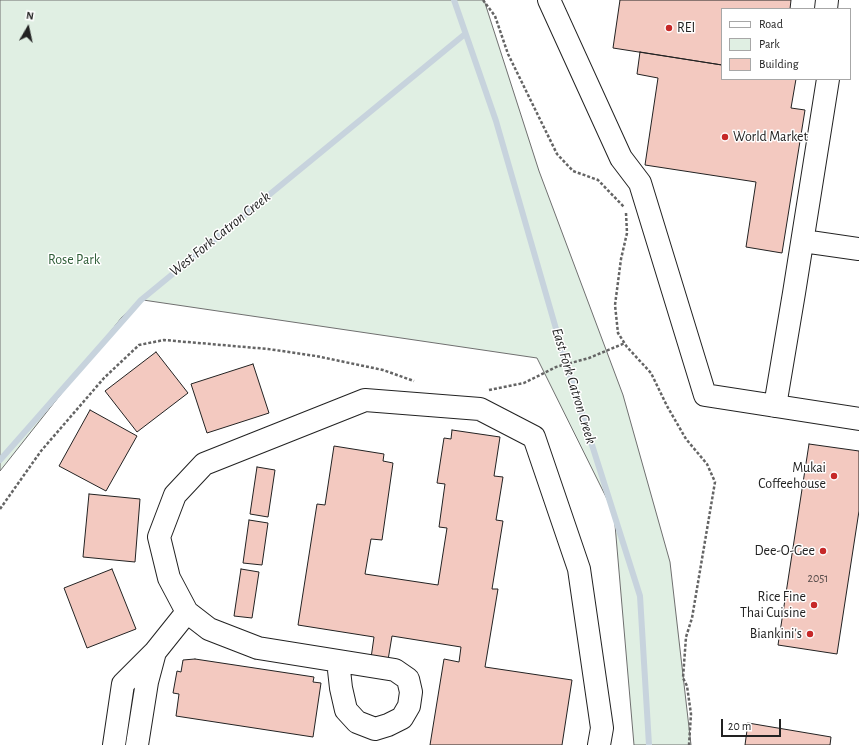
<!DOCTYPE html>
<html>
<head>
<meta charset="utf-8">
<style>
  body { margin:0 }
  #map { position:relative; width:859px; height:745px; overflow:hidden; background:#fff; font-family:"Alegreya Sans",sans-serif }
  canvas { display:block }
  .legend { position:absolute; left:721px; top:8px; width:130px; height:72px; box-sizing:border-box; background:#fff; border:1px solid #a7a7a7; margin:0; padding:5px 7px; list-style:none; font-size:12px; color:#222 }
  .legend li { display:flex; align-items:center; gap:8px; height:20px }
  .legend b { width:20px; border:1px solid #a7a7a7 }
  .north { position:absolute; left:8px; top:8px; width:40px; height:40px; -webkit-text-stroke:3px #fff; paint-order:stroke; rotate:9deg; font-size:11px; font-weight:700; line-height:16px; text-align:center; color:#222 }
  .north::after { content:''; display:block; margin:auto; width:14px; height:18px; background:#222; clip-path:polygon(50% 0,100% 100%,50% 72%,0 100%) }
  .scale { position:absolute; left:721px; top:719px; width:60px; height:18px; box-sizing:border-box; border:2px solid #222; border-top:0; padding-left:5px; font-size:12px; line-height:14px; white-space:nowrap; color:#222; -webkit-text-stroke:3px #fff; paint-order:stroke }
</style>
</head>
<body>
<div id="map">
<canvas width="859" height="745"></canvas>
<ul class="legend">
<li><b style="height:5px;background:#fff"></b>Road</li>
<li><b style="height:11px;background:#e0efe3"></b>Park</li>
<li><b style="height:11px;background:#f3c9c0"></b>Building</li>
</ul>
<div class="north">N</div>
<div class="scale">20 m</div>
</div>
<script>
const context = document.querySelector('canvas').getContext('2d');
context.lineJoin = 'round';
function fillPath(path, color) {
  context.fillStyle = color;
  context.fill(path, 'evenodd');
}
function toPath(rows) {
  const path = new Path2D();
  for (const r of rows) {
    path.moveTo(r[0], r[1]);
    for (let i = 2; i < r.length; i += 2) path.lineTo(r[i], r[i + 1]);
  }
  return path;
}
function stroke(path, color, width, dash) {
  context.strokeStyle = color;
  context.lineWidth = width;
  context.lineCap = dash ? 'butt' : 'round';
  context.setLineDash(dash || []);
  context.stroke(path);
}
function write(font, color, halo, rows, align = 'center') {
  context.font = font + ' "Alegreya Sans",sans-serif';
  context.lineWidth = 3;
  context.setLineDash([]);
  context.textBaseline = 'middle';
  context.strokeStyle = halo;
  context.fillStyle = color;
  for (const [text, x, y, turn = 0] of rows) {
    context.save();
    context.translate(x, y);
    context.rotate((+turn || 0) * Math.PI / 180);
    context.textAlign = isNaN(turn) ? turn : align;
    if (halo) context.strokeText(text, 0, 0);
    context.fillText(text, 0, 0);
    context.restore();
  }
}
const green = toPath([
  [0,0,484,0,539,171,623,395,670,562,691,745,634,745,614,513,537,358,143,300,122,317,0,471,0,0]
]);
fillPath(green, '#e0efe3');
stroke(green, '#6f6f6f', 1);
stroke(toPath([
  [454,0,496,121,565,360,640,596,649,745],
  [0,460,141,300,465,34]
]), '#c7d3dd', 6);
const building = toPath([
  [620,0,791,0,790,9,722,9,722,65,613,48,620,0],
  [640,52,722,65,722,79,796,79,791,108,805,110,782,253,746,247,756,182,645,165,658,78,637,74,640,52],
  [156,352,188,393,137,432,105,391,156,352],
  [253,364,269,413,207,433,191,384,253,364],
  [90,410,137,436,106,491,59,466,90,410],
  [452,430,500,437,494,476,503,477,496,520,503,521,492,589,498,589,485,667,572,680,562,745,430,745,444,659,459,662,461,647,392,636,388,660,371,658,374,637,298,625,317,504,325,505,334,446,384,454,383,461,393,463,382,540,371,539,365,574,438,585,447,528,439,527,445,484,437,483,444,438,451,439,452,430],
  [809,444,859,451,859,511,837,654,778,645,809,444],
  [257,467,275,470,268,517,250,514,257,467],
  [89,494,140,499,135,562,83,557,89,494],
  [249,520,268,523,262,565,243,563,249,520],
  [112,569,136,629,87,648,64,588,112,569],
  [241,569,259,572,252,618,234,616,241,569],
  [195,659,314,677,313,682,321,683,313,737,176,716,179,694,173,693,177,671,181,672,183,660,195,659],
  [748,723,831,737,830,745,745,745,748,723]
]);
fillPath(building, '#f3c9c0');
stroke(building, '#222', 1);
const minor = toPath([
  [549,0,621,158,640,183,705,395,859,419],
  [826,9,827,0],
  [803,241,859,249],
  [775,406,794,293,828,79],
  [187,612,209,629,258,648,395,670,408,679,411,692,409,706,402,718,388,725,375,729,357,722,346,710,341,688,338,661],
  [114,745,123,684,154,653],
  [137,745,147,682,155,652,187,612,169,578,159,537,175,495,204,464,365,400,480,409,534,437,579,569,602,728,599,745]
]);
stroke(minor, '#222', 24);
stroke(toPath([
  [483,0,495,16,508,54,557,154,573,171,598,180,624,207],
  [626,213,627,233,621,259,615,305,618,333,627,347,651,373,667,406,686,439,707,464,715,482,692,618,686,637,683,678,687,686,691,714,689,745],
  [489,390,524,383,556,367,589,358,625,343],
  [0,509,41,451,104,378,139,345,164,340,268,349,316,356,383,370,414,381]
]), '#646464', 2.5, [3, 2]);
stroke(minor, '#fff', 22);
for (const [x, y, r, color] of [
  [669,28,4,"#c62828"],
  [725,137,4,"#c62828"],
  [834,476,4,"#c62828"],
  [823,551,4,"#c62828"],
  [814,605,4,"#c62828"],
  [810,634,4,"#c62828"]
]) {
  const dot = new Path2D();
  dot.arc(x, y, r, 0, 2 * Math.PI);
  context.fillStyle = color;
  context.fill(dot);
  stroke(dot, '#fff', 1.5);
}
write('12px', '#564c4a', null, [
  ["2051",818,578]
]);
write('14px', '#222', '#fff', [
  ["REI",677,28,"left"],
  ["World Market",733,137,"left"],
  ["Mukai",826,468],
  ["Coffeehouse",826,484],
  ["Dee-O-Gee",815,551],
  ["Rice Fine",806,597],
  ["Thai Cuisine",806,613],
  ["Biankini's",802,634]
], 'right');
write('14px', '#2f5e38', '#fff', [
  ["Rose Park",74,260]
]);
write('italic 15px', '#222', '#fff', [
  ["West Fork Catron Creek",220,234,-39],
  ["East Fork Catron Creek",574,386,73]
]);
</script>
</body>
</html>
